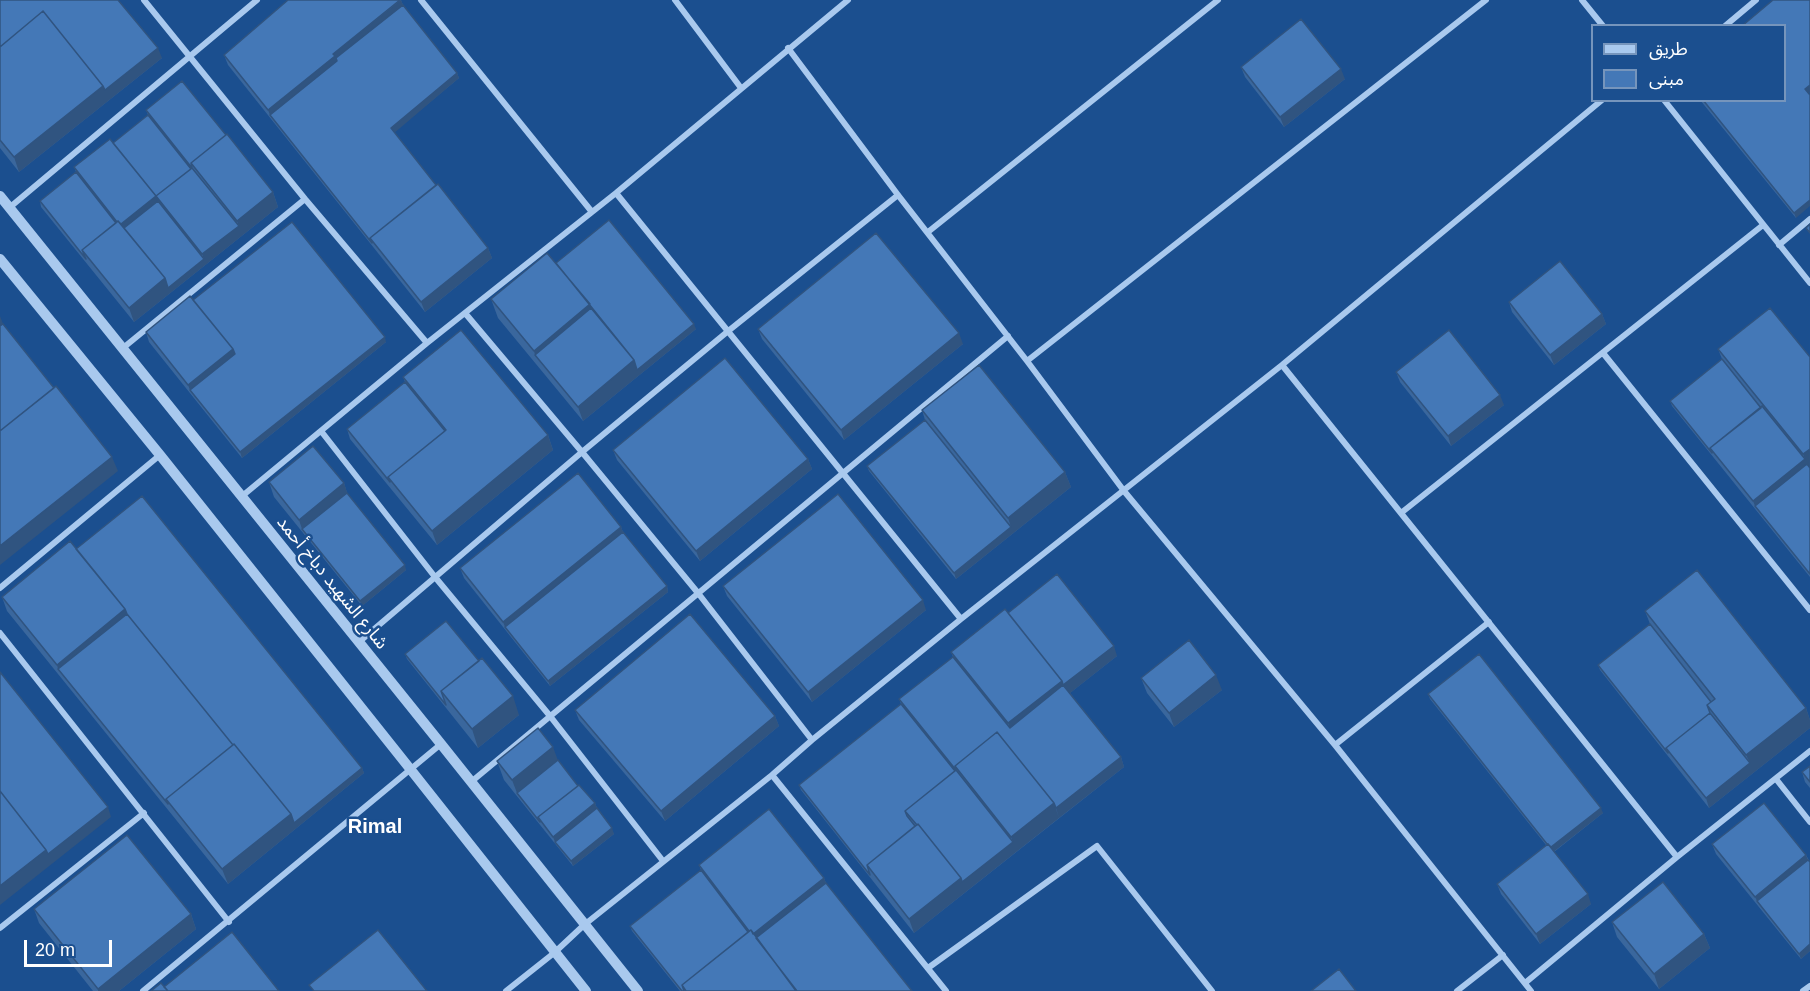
<!DOCTYPE html>
<html>
<head>
<meta charset="utf-8">
<style>
  body { margin:0 }
  #map { position:relative; width:1810px; height:991px; overflow:hidden; background:#1b4f8f; font-family:Arial,"Noto Sans Arabic",sans-serif }
  canvas { display:block }
  .legend { position:absolute; left:1591px; top:24px; width:195px; height:78px; box-sizing:border-box; background:#1b4f8f; border:2px solid #7695bc; margin:0; padding:8px 10px; list-style:none; font-size:18px; color:#fff }
  .legend li { display:flex; align-items:center; gap:12px; height:30px }
  .legend b { width:30px; border:2px solid #7695bc }
  .scale { position:absolute; left:24px; top:940px; width:88px; height:27px; box-sizing:border-box; border:3px solid #fff; border-top:0; padding-left:8px; font-size:18px; line-height:21px; white-space:nowrap; color:#fff; -webkit-text-stroke:4px #1b4f8f; paint-order:stroke }
</style>
</head>
<body>
<div id="map">
<canvas width="1810" height="991"></canvas>
<ul class="legend">
<li><b style="height:8px;background:#a9c9ee"></b>طريق</li>
<li><b style="height:16px;background:#4478b7"></b>مبنى</li>
</ul>
<div class="scale">20 m</div>
</div>
<script>
const context = document.querySelector('canvas').getContext('2d');
context.lineJoin = 'round';
function toPath(rows) {
  const path = new Path2D();
  for (const r of rows) {
    path.moveTo(r[0], r[1]);
    for (let i = 2; i < r.length; i += 2) path.lineTo(r[i], r[i + 1]);
  }
  return path;
}
function stroke(path, color, width, dash) {
  context.strokeStyle = color;
  context.lineWidth = width;
  context.lineCap = dash ? 'butt' : 'round';
  context.setLineDash(dash || []);
  context.stroke(path);
}
function fillPath(path, color) {
  context.fillStyle = color;
  context.fill(path, 'evenodd');
}
function write(font, color, halo, rows, align = 'center') {
  context.font = font + ' Arial,"Noto Sans Arabic",sans-serif';
  context.lineWidth = 5;
  context.setLineDash([]);
  context.textBaseline = 'middle';
  context.strokeStyle = halo;
  context.fillStyle = color;
  for (const [text, x, y, turn = 0] of rows) {
    context.save();
    context.translate(x, y);
    context.rotate((+turn || 0) * Math.PI / 180);
    context.textAlign = isNaN(turn) ? turn : align;
    if (halo) context.strokeText(text, 0, 0);
    context.fillText(text, 0, 0);
    context.restore();
  }
}
stroke(toPath([
  [144,0,305,199,427,343],
  [421,0,592,212],
  [675,0,741,88],
  [1582,0,1603,26],
  [1725,26,1756,0],
  [788,48,898,195,1027,361,1124,491,1335,745,1531,991],
  [1664,100,1810,283],
  [616,193,961,619],
  [9,208,257,0],
  [928,232,1218,0],
  [1779,245,1810,219],
  [465,313,582,452,698,593,812,740],
  [123,348,305,199],
  [1603,353,1810,610],
  [1027,361,1486,0],
  [1282,365,1677,857],
  [321,431,435,577,550,716,663,861],
  [241,497,427,343,616,193,848,0],
  [1401,513,1763,225],
  [0,588,160,455],
  [0,633,229,922],
  [359,642,582,452,727,332,898,195],
  [1335,745,1489,622],
  [772,775,946,991],
  [1776,779,1810,822],
  [471,782,1008,336],
  [0,928,144,813],
  [928,968,1097,846,1212,991],
  [1525,983,1677,857,1810,751],
  [143,991,441,744],
  [506,991,554,953,584,925,772,775,812,740,961,619,1282,365,1602,100],
  [1457,991,1503,955],
  [1803,991,1810,986]
]), '#a9c9ee', 6);
stroke(toPath([
  [0,196,441,744,638,991],
  [0,259,160,455,411,770,586,991]
]), '#a9c9ee', 10);
fillPath(toPath([
  [0,0,162,58,19,172,0,148],
  [401,0,403,5,457,73,459,78,394,132,436,185,488,248,492,258,425,312,228,65,224,55],
  [1810,0,1810,92,1808,93,1796,218,1700,100,1785,100],
  [1241,67,1345,79,1284,127,1245,77],
  [146,110,226,135,273,192,278,207,134,322,41,207,40,201,76,172,74,167,113,143,148,115],
  [556,263,696,329,583,421,498,318,491,299],
  [193,300,386,342,242,458,149,342,146,332],
  [1509,302,1602,314,1606,324,1554,365,1512,312],
  [758,329,963,344,844,440,762,339],
  [1718,349,1810,357,1810,577,1672,406,1670,401,1722,359],
  [1396,372,1504,405,1451,446,1400,382],
  [403,377,548,435,553,450,437,545,350,439,347,429,405,382],
  [922,410,1065,472,1071,487,956,579,869,471,867,466,925,420],
  [613,450,808,459,812,469,700,561,617,460],
  [269,482,344,483,347,493,406,570,362,606,274,497],
  [621,527,623,532,667,586,668,592,550,686,464,578,460,568],
  [76,549,362,768,364,773,228,884,7,611,2,597],
  [723,586,926,610,812,702,727,596],
  [1645,611,1806,708,1810,720,1810,728,1709,808,1600,670,1598,665,1650,624],
  [1008,613,1117,656,1070,693,1121,757,1124,767,914,933,801,790,799,785,901,704,899,699,953,657,951,652],
  [405,654,519,715,478,748,407,659],
  [1141,678,1222,690,1174,727,1147,693],
  [1428,694,1603,813,1554,852,1591,904,1540,944,1501,894,1497,884,1546,845,1430,699],
  [575,710,775,716,779,726,665,821,579,720],
  [558,760,578,786,595,803,597,808,614,834,573,866,504,780,497,761],
  [1810,766,1810,788,1805,782,1802,772],
  [1712,844,1806,855,1810,862,1810,951,1801,959,1716,854],
  [699,865,824,878,826,883,912,991,680,991,632,931,630,926,701,870],
  [34,909,191,914,196,929,119,991,93,991,39,923],
  [1612,922,1704,934,1710,948,1659,989,1617,937]
]), '#3a679d');
fillPath(toPath([
  [401,0,405,10,339,66,270,115,272,120,268,110,333,54],
  [158,48,162,58,19,172,14,157,103,86],
  [1341,69,1345,79,1284,127,1280,117],
  [457,73,459,78,393,134,391,128],
  [1810,85,1810,92,1807,94,1805,89],
  [273,192,278,207,134,322,129,308,165,278,204,259,202,254,239,226,237,221],
  [156,196,160,207,91,261,120,225],
  [1810,200,1810,206,1796,218,1794,213],
  [488,248,492,258,425,312,421,302],
  [590,304,597,323,535,355,534,351],
  [1602,314,1606,324,1554,365,1550,355],
  [0,316,5,329,0,333],
  [694,324,696,329,583,421,578,407,634,360],
  [959,333,963,344,844,440,841,430],
  [385,337,386,342,242,458,240,452],
  [233,349,236,360,190,390,188,385],
  [1500,395,1504,405,1451,446,1448,436],
  [548,435,553,450,437,545,432,531],
  [1810,449,1810,468,1755,506,1753,501,1805,459,1803,454],
  [112,457,118,471,0,565,0,546],
  [808,459,812,469,700,561,696,551],
  [1065,472,1071,487,956,579,954,573,1011,527,1008,518],
  [344,483,349,498,302,529,299,520],
  [621,527,625,537,505,627,503,622],
  [405,565,406,570,362,606,360,601],
  [667,586,668,592,550,686,548,681],
  [923,600,926,610,812,702,808,692],
  [125,609,130,624,58,669,57,665],
  [1114,646,1117,656,1013,738,1008,723,1062,681],
  [1216,675,1222,690,1174,727,1169,713],
  [513,696,519,715,478,748,472,729],
  [1806,708,1810,720,1810,728,1709,808,1706,798,1750,763,1746,755],
  [775,716,779,726,665,821,661,811],
  [553,747,560,766,517,793,512,780],
  [1121,757,1124,767,1059,818,1056,808],
  [362,768,364,773,228,884,222,869,291,814],
  [595,803,599,813,555,842,553,837],
  [1054,803,1059,818,914,933,909,919,961,878,1013,842,1011,837],
  [108,807,111,817,0,905,0,886,46,850],
  [1601,808,1603,813,1552,853,1550,848],
  [612,828,614,834,573,866,571,861],
  [1806,855,1810,865,1757,901,1755,897],
  [824,878,828,888,756,945,752,935],
  [1588,894,1591,904,1540,944,1536,934],
  [191,914,196,929,119,991,98,991,98,989],
  [1704,934,1710,948,1659,989,1654,974],
  [1810,944,1810,951,1801,959,1799,954]
]), '#305480');
const building = toPath([
  [0,0,118,0,158,48,105,90,103,86,43,11,0,47,0,0],
  [288,0,400,0,333,54,335,56,268,110,224,55,288,0],
  [1773,0,1810,0,1810,85,1805,89,1810,95,1810,200,1794,213,1703,100,1785,100,1785,26,1742,26,1773,0],
  [403,5,457,73,391,128,436,185,370,238,372,243,270,115,337,61,336,58,403,5],
  [43,11,103,86,14,157,0,140,0,47,43,11],
  [1301,19,1341,69,1280,117,1241,67,1301,19],
  [182,81,226,135,191,163,192,168,146,110,182,81],
  [148,115,191,169,156,196,158,201,156,196,113,143,148,115],
  [227,134,273,192,237,221,191,163,227,134],
  [110,139,156,196,121,224,118,221,117,222,74,167,110,139],
  [192,168,239,226,202,254,156,196,192,168],
  [76,172,116,223,82,250,86,259,40,201,76,172],
  [438,184,488,248,421,302,370,238,438,184],
  [158,201,204,259,168,288,165,278,124,228,158,201],
  [609,220,694,324,637,370,634,360,556,263,609,220],
  [118,221,165,278,129,308,82,250,118,221],
  [292,222,385,337,240,452,190,390,235,354,233,349,193,300,292,222],
  [1810,224,1810,233,1806,228,1810,224],
  [876,233,959,333,841,430,758,329,876,233],
  [547,253,590,304,534,351,491,299,547,253],
  [1560,261,1602,314,1550,355,1509,302,1560,261],
  [190,296,233,349,188,385,146,332,190,296],
  [591,308,634,360,578,407,535,355,591,308],
  [1770,308,1810,357,1810,449,1803,454,1718,349,1770,308],
  [3,324,54,388,0,431,0,326,3,324],
  [461,330,548,435,432,531,388,477,446,430,403,377,461,330],
  [1449,330,1500,395,1448,436,1396,372,1449,330],
  [725,358,808,459,696,551,613,450,725,358],
  [1722,359,1761,408,1710,448,1712,453,1670,401,1722,359],
  [979,365,1065,472,1008,518,922,410,979,365],
  [405,382,445,431,388,477,390,482,347,429,405,382],
  [56,386,112,457,0,546,0,431,56,386],
  [1762,406,1805,459,1753,501,1710,448,1762,406],
  [925,420,1011,527,954,573,867,466,925,420],
  [313,446,344,483,299,520,269,482,313,446],
  [1807,464,1810,468,1810,574,1755,506,1807,464],
  [578,473,621,527,503,622,460,568,578,473],
  [347,493,405,565,360,601,302,529,347,493],
  [838,494,923,600,808,692,723,586,838,494],
  [142,496,362,768,294,823,291,814,234,744,233,745,127,614,125,609,76,549,142,496],
  [623,532,667,586,548,681,505,627,623,532],
  [70,541,125,609,57,665,2,597,70,541],
  [1697,570,1806,708,1746,755,1707,705,1715,699,1645,611,1697,570],
  [1057,574,1114,646,1063,685,1062,681,1008,613,1057,574],
  [1005,609,1062,681,1008,723,951,652,1005,609],
  [127,614,233,745,166,799,168,804,58,669,127,614],
  [690,614,775,716,661,811,575,710,690,614],
  [446,621,479,661,441,691,446,705,405,654,446,621],
  [1650,624,1711,702,1707,705,1710,713,1666,748,1668,753,1598,665,1650,624],
  [1189,640,1216,675,1169,713,1141,678,1189,640],
  [1479,654,1601,808,1551,847,1548,844,1547,844,1428,694,1479,654],
  [953,657,1010,728,1063,685,1121,757,1056,808,1054,803,997,732,955,766,956,770,899,699,953,657],
  [482,658,513,696,472,729,441,691,482,658],
  [0,672,108,807,48,854,46,850,0,791,0,672],
  [901,704,955,771,905,811,907,816,915,826,867,865,870,875,799,785,901,704],
  [1710,713,1750,763,1706,798,1666,748,1710,713],
  [538,728,553,747,512,780,497,761,538,728],
  [997,732,1054,803,1011,837,955,766,997,732],
  [234,744,291,814,222,869,166,799,234,744],
  [558,760,578,786,538,817,540,822,517,793,558,760],
  [1810,766,1810,782,1802,772,1810,766],
  [956,770,1013,842,962,882,961,878,918,824,917,825,905,811,956,770],
  [579,785,595,803,553,837,538,817,579,785],
  [0,791,46,850,0,886,0,791],
  [1764,803,1806,855,1755,897,1712,844,1764,803],
  [597,808,612,828,571,861,555,842,597,808],
  [769,809,824,878,753,934,751,930,749,931,699,865,769,809],
  [918,824,961,878,909,919,867,865,918,824],
  [127,835,191,914,98,989,34,909,127,835],
  [1548,844,1588,894,1536,934,1497,884,1548,844],
  [1808,860,1810,862,1810,944,1799,954,1757,901,1808,860],
  [701,870,748,932,682,985,684,991,682,991,630,926,701,870],
  [1663,882,1704,934,1654,974,1612,922,1663,882],
  [826,883,912,991,797,991,756,938,826,883],
  [378,930,427,991,314,991,309,985,378,930],
  [751,930,796,991,686,991,682,985,751,930],
  [232,932,279,991,168,991,164,987,232,932],
  [1339,969,1356,991,1311,991,1339,969],
  [161,983,168,991,151,991,161,983]
]);
fillPath(building, '#4478b7');
stroke(building, '#305480', 1.5);
write('18px', '#fff', '#1b4f8f', [
  ["شارع الشهيد دباخ أحمد",332,583,51]
]);
write('bold 20px', '#fff', '#1b4f8f', [
  ["Rimal",375,827]
]);
</script>
</body>
</html>
